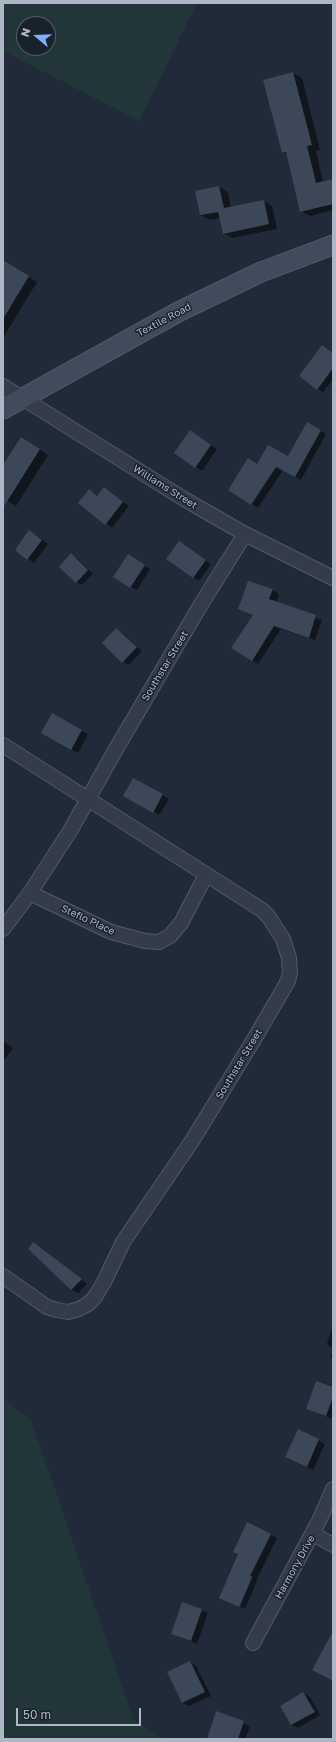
<!DOCTYPE html>
<html>
<head>
<meta charset="utf-8">
<style>
  body { margin:0 }
  #map { position:relative; width:336px; height:1742px; overflow:hidden; background:#202a38; font-family:"Golos Text",sans-serif }
  canvas { display:block }
  .frame { position:absolute; inset:0; border:4px solid #aeb7c5; pointer-events:none }
  .north { position:absolute; left:16px; top:16px; width:40px; height:40px; box-sizing:border-box; background:#19212d; border:1px solid #555d6a; border-radius:50%; rotate:289deg; font-size:11px; font-weight:700; line-height:16px; text-align:center; color:#aeb7c5 }
  .north::after { content:''; display:block; margin:auto; width:14px; height:18px; background:#7eaef9; clip-path:polygon(50% 0,100% 100%,50% 72%,0 100%) }
  .scale { position:absolute; left:16px; top:1708px; width:125px; height:18px; box-sizing:border-box; border:2px solid #aeb7c5; border-top:0; padding-left:5px; font-size:12px; line-height:14px; white-space:nowrap; color:#aeb7c5; -webkit-text-stroke:3px #19212d; paint-order:stroke }
</style>
</head>
<body>
<div id="map">
<canvas width="336" height="1742"></canvas>
<div class="frame"></div>
<div class="north">N</div>
<div class="scale">50 m</div>
</div>
<script>
const context = document.querySelector('canvas').getContext('2d');
context.lineJoin = 'round';
function fillPath(path, color) {
  context.fillStyle = color;
  context.fill(path, 'evenodd');
}
function toPath(rows) {
  const path = new Path2D();
  for (const r of rows) {
    path.moveTo(r[0], r[1]);
    for (let i = 2; i < r.length; i += 2) path.lineTo(r[i], r[i + 1]);
  }
  return path;
}
function stroke(path, color, width, dash) {
  context.strokeStyle = color;
  context.lineWidth = width;
  context.lineCap = dash ? 'butt' : 'round';
  context.setLineDash(dash || []);
  context.stroke(path);
}
function write(font, color, halo, rows, align = 'center') {
  context.font = font + ' "Golos Text",sans-serif';
  context.lineWidth = 3;
  context.setLineDash([]);
  context.textBaseline = 'middle';
  context.strokeStyle = halo;
  context.fillStyle = color;
  for (const [text, x, y, turn = 0] of rows) {
    context.save();
    context.translate(x, y);
    context.rotate((+turn || 0) * Math.PI / 180);
    context.textAlign = isNaN(turn) ? turn : align;
    if (halo) context.strokeText(text, 0, 0);
    context.fillText(text, 0, 0);
    context.restore();
  }
}
fillPath(toPath([
  [3,3,197,3,139,121,3,51],
  [24,24,48,24,48,48,24,48],
  [3,1398,31,1420,134,1720,164,1739,3,1739]
]), '#223639');
fillPath(toPath([
  [293,73,302,78,320,150,316,151,323,182,333,180,333,210,310,216,301,211,287,155,283,152],
  [219,187,228,192,231,208,264,201,272,206,277,229,232,238,223,233,220,218,210,220,201,215],
  [3,261,37,282,3,338],
  [323,346,333,353,333,380,323,392,317,389],
  [307,423,326,434,301,480,283,470,258,508,229,489,257,465,288,457],
  [196,435,217,449,202,471,175,453],
  [30,443,48,455,16,506,3,498,3,467],
  [104,488,129,506,112,528,79,503,95,494,98,496],
  [36,535,48,544,34,563,16,550],
  [185,546,211,564,199,581,193,577],
  [71,555,77,558,93,574,82,585,76,582],
  [128,556,150,569,137,590,115,577],
  [272,590,279,594,276,603,322,620,315,640,281,629,258,664,252,660,254,615,239,609],
  [116,630,122,633,142,651,129,665,123,662],
  [53,715,88,734,78,753,42,733],
  [134,779,169,799,159,815,124,796],
  [3,1041,13,1048,3,1062],
  [40,1247,87,1284,78,1293,72,1290,29,1249],
  [333,1325,333,1348,327,1344],
  [333,1349,333,1358,330,1357],
  [333,1388,333,1419,307,1409],
  [298,1430,325,1444,313,1470,292,1460],
  [271,1535,277,1538,256,1581,257,1581,245,1609,240,1607,253,1576,251,1576,238,1606,240,1554],
  [202,1610,208,1613,197,1644,172,1634],
  [190,1662,196,1666,211,1696,189,1706,183,1703,169,1673],
  [303,1693,310,1697,320,1715,298,1728,292,1725,282,1706],
  [217,1713,250,1726,245,1739,213,1739]
]), '#0007');
fillPath(toPath([
  [293,72,312,145,307,146,316,183,333,179,333,204,300,212,286,152,282,153,263,80],
  [219,186,224,208,264,200,269,224,223,234,218,212,200,215,195,191],
  [3,260,29,276,3,319],
  [322,345,333,353,333,368,317,390,299,376],
  [307,422,321,430,295,477,276,467,251,505,228,490,248,458,257,464,268,445,288,456],
  [190,430,211,445,195,468,174,453],
  [21,437,40,449,3,508,3,465],
  [104,487,123,502,105,525,78,503,89,489,97,496],
  [29,530,42,540,27,560,15,550],
  [179,541,206,560,193,578,166,559],
  [71,553,88,570,76,583,59,567],
  [128,554,145,565,130,588,113,577],
  [248,581,273,589,269,599,316,615,309,638,274,626,252,661,231,648,253,615,238,609],
  [116,628,137,647,122,663,102,643],
  [52,713,82,730,71,750,41,733],
  [133,778,163,794,153,813,123,796],
  [33,1242,82,1279,71,1290,28,1249],
  [316,1381,333,1387,333,1397,326,1416,306,1409],
  [298,1429,319,1439,307,1467,285,1457],
  [247,1522,271,1534,250,1576,252,1577,239,1607,219,1598,238,1554,233,1552],
  [182,1602,202,1609,191,1641,171,1634],
  [333,1631,333,1681,312,1670],
  [190,1661,205,1692,182,1703,167,1672],
  [303,1692,315,1712,291,1725,280,1706],
  [216,1711,244,1721,238,1739,207,1739]
]), '#3c4858');
const street = toPath([
  [3,386,184,499,245,534,333,578],
  [3,745,262,910,268,916,283,939,289,958,290,973,288,981,256,1036,192,1141,123,1242,104,1282,95,1297,88,1304,79,1309,68,1312,57,1310,47,1307,3,1276],
  [30,893,111,932,145,941,159,942,170,936,181,923,206,875],
  [3,929,30,893,70,831,116,749,200,606,245,534],
  [313,1534,333,1545],
  [253,1643,319,1521,333,1489]
]);
const secondary = toPath([
  [3,409,180,311,261,272,333,245]
]);
stroke(street, '#515a66', 16);
stroke(secondary, '#515a66', 21);
stroke(street, '#333c48', 14);
stroke(secondary, '#414b5b', 19);
write('10px', '#aeb7c5', '#19212d', [
  ["Textile Road",164,320,-28],
  ["Williams Street",165,487,32],
  ["Southstar Street",165,666,-59],
  ["Steflo Place",88,920,25],
  ["Southstar Street",239,1064,-59],
  ["Harmony Drive",295,1567,-61]
]);
</script>
</body>
</html>
